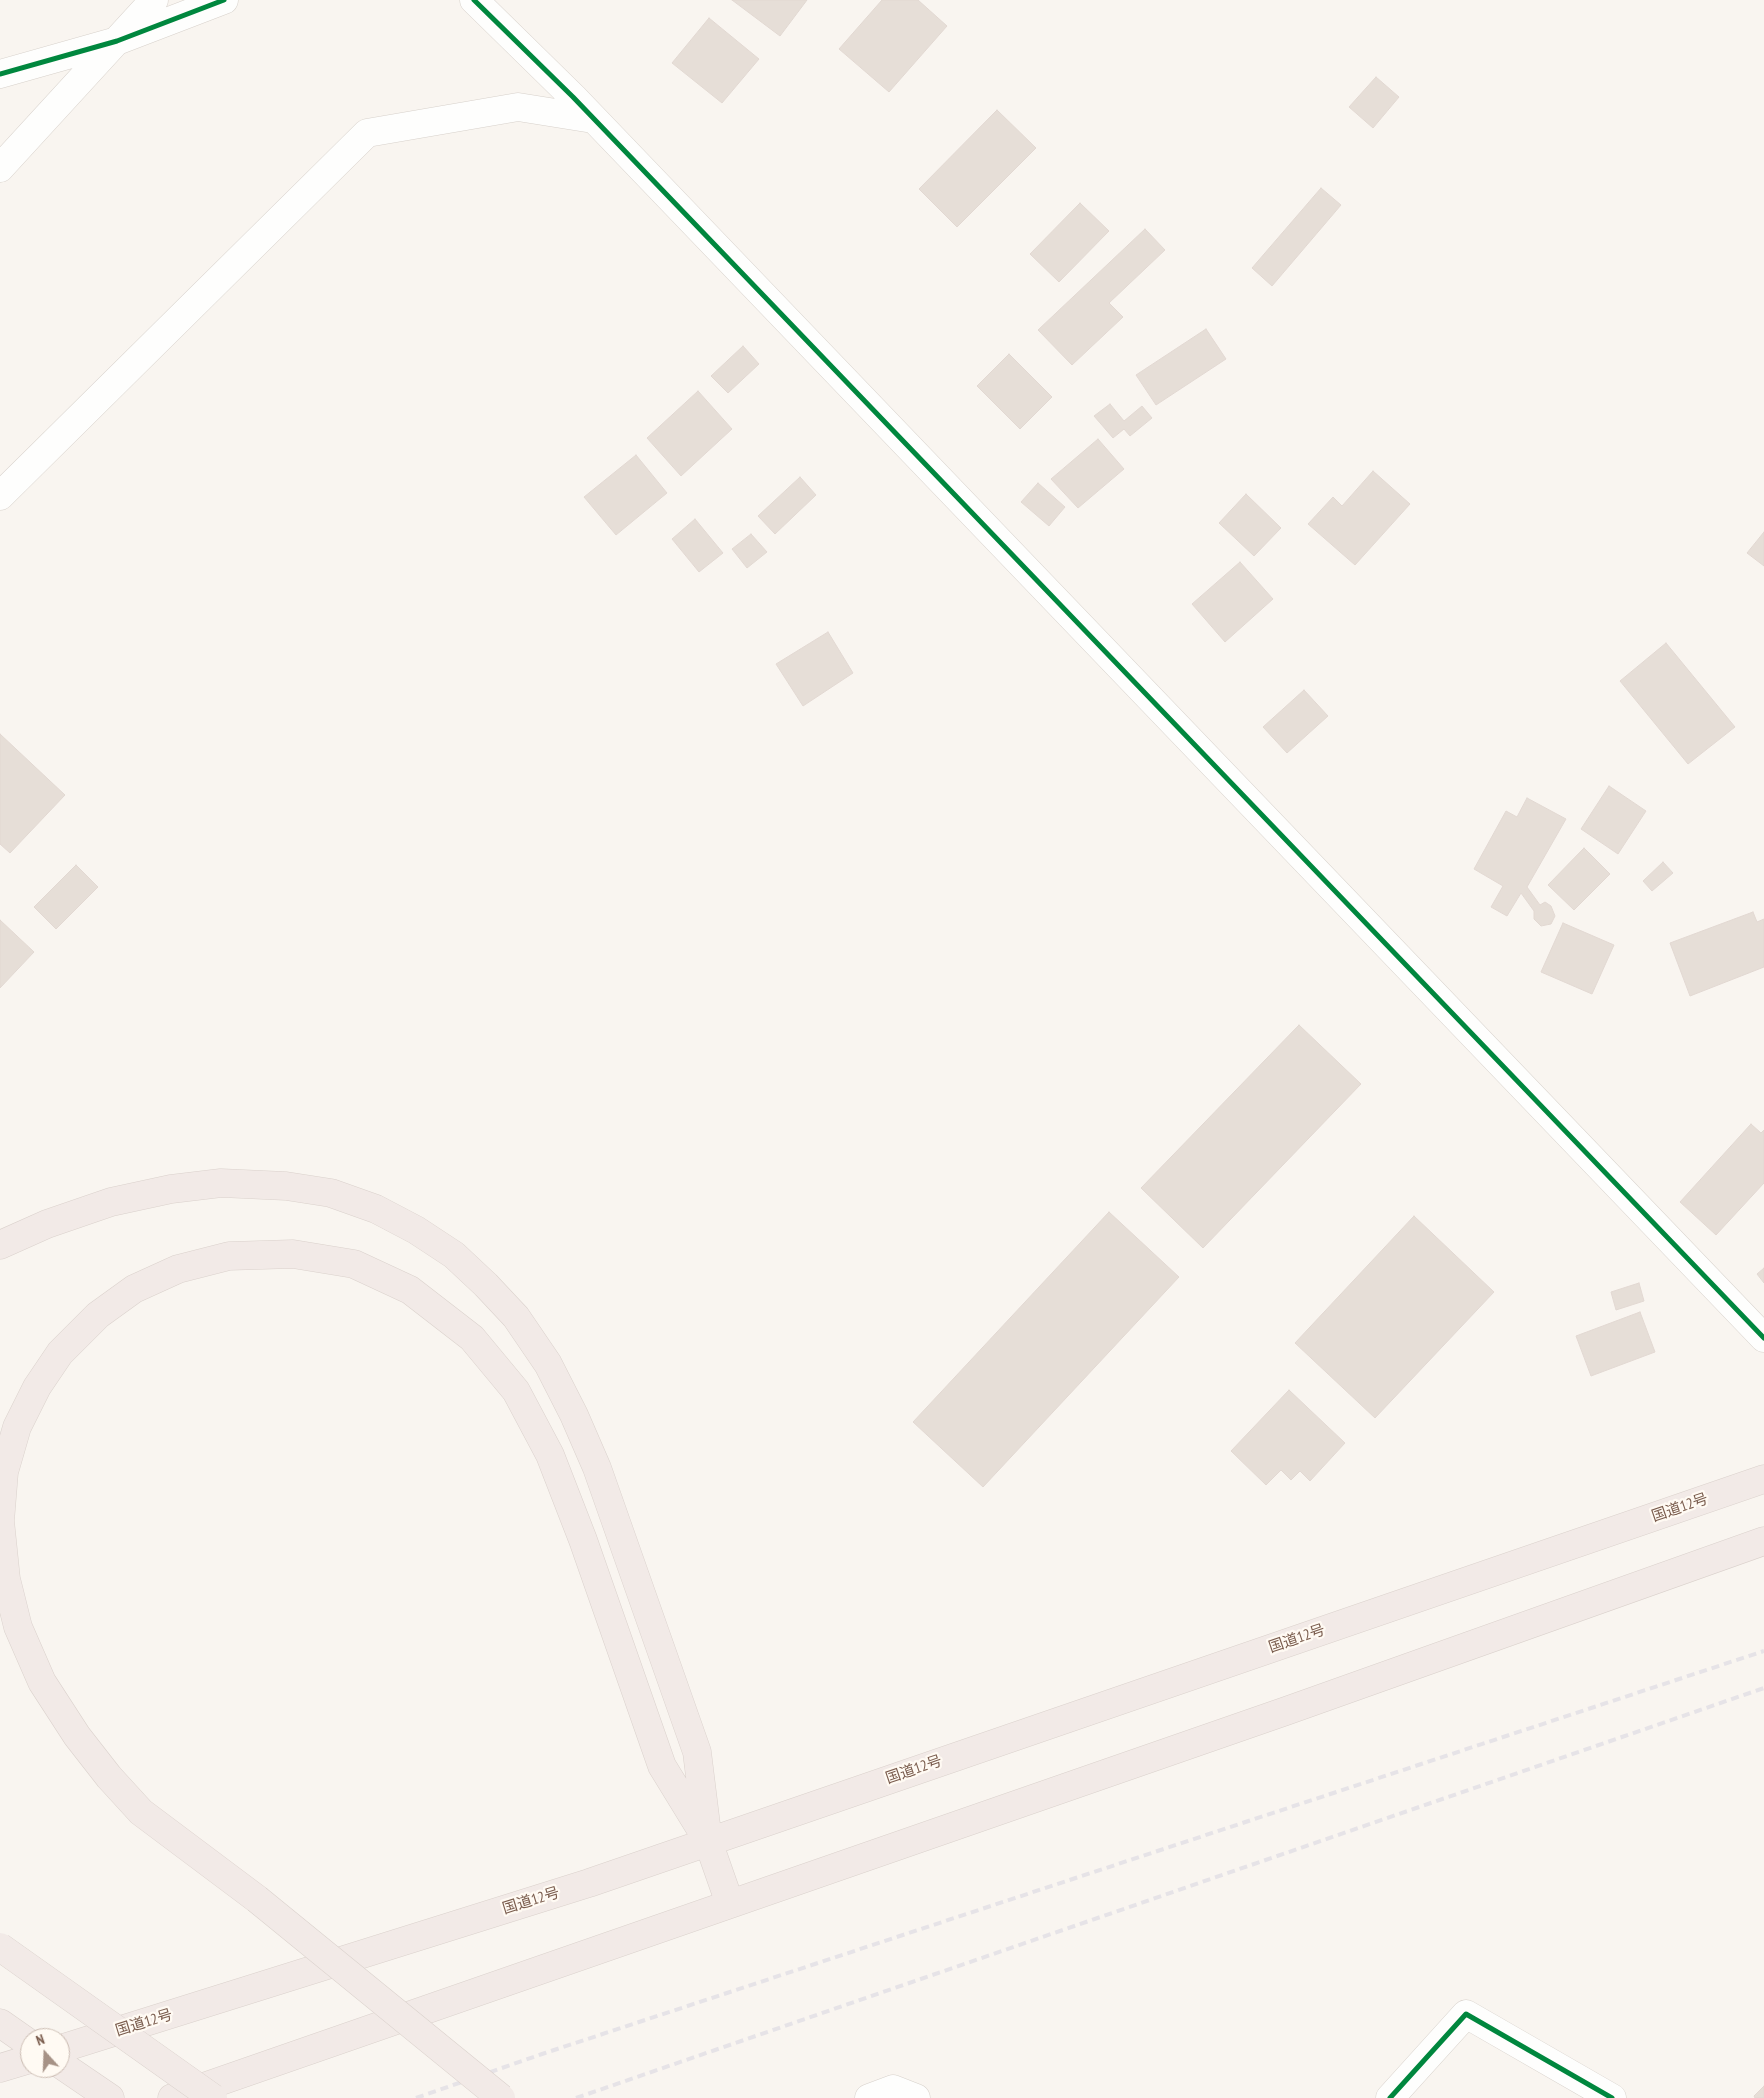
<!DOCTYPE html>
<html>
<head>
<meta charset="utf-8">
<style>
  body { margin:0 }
  #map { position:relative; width:1764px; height:2098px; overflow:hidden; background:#f9f5f0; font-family:"PT Sans Narrow",sans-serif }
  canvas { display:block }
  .north { position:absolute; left:20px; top:2028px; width:50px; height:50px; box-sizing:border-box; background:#fffaf3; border:1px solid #cabbb1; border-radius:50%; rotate:340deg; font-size:14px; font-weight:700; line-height:20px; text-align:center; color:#7a5c4d }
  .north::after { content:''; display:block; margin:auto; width:18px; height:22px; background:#a69286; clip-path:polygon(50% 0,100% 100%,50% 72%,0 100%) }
</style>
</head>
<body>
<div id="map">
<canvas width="1764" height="2098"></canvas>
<div class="north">N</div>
</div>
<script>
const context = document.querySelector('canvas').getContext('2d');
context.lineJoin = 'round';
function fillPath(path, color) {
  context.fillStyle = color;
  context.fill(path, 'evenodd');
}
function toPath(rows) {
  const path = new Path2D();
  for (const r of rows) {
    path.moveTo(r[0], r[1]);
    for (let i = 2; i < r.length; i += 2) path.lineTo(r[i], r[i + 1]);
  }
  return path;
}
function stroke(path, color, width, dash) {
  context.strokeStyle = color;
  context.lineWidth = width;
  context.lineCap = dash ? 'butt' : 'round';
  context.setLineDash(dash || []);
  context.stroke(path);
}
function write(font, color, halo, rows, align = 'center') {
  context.font = font + ' "PT Sans Narrow","Noto Sans JP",sans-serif';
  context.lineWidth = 4.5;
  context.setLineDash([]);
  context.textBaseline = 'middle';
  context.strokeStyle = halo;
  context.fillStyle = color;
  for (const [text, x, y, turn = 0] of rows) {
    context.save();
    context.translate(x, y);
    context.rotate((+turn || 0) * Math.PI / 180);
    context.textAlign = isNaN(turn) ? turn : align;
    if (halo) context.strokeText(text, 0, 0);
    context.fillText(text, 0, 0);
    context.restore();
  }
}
const building = toPath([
  [732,0,807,0,780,36,732,0],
  [882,0,918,0,947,26,889,92,839,49,882,0],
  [709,18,759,59,722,103,672,63,709,18],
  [1376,77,1399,97,1373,128,1349,107,1376,77],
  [997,110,1036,148,957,227,919,189,997,110],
  [1321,188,1341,205,1272,286,1252,268,1321,188],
  [1080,203,1109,231,1059,282,1030,254,1080,203],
  [1145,229,1165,250,1109,303,1123,317,1072,365,1038,330,1145,229],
  [1206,329,1226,359,1156,405,1136,375,1206,329],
  [743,346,759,364,728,393,711,376,743,346],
  [1009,354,1052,397,1020,429,977,386,1009,354],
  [698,391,732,429,681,476,647,438,698,391],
  [1110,404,1124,421,1142,406,1152,418,1130,436,1124,429,1113,438,1094,416,1110,404],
  [1098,439,1124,469,1078,508,1051,479,1098,439],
  [636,455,667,493,616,535,584,497,636,455],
  [1373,471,1410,504,1355,565,1308,524,1333,497,1342,506,1373,471],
  [800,477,816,495,775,534,758,516,800,477],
  [1038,483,1065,507,1049,526,1021,502,1038,483],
  [1246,494,1281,528,1254,556,1219,523,1246,494],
  [695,519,723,553,699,572,672,539,695,519],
  [1764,532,1764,566,1747,553,1764,532],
  [751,534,767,552,747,568,732,549,751,534],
  [1240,562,1273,599,1225,642,1192,604,1240,562],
  [828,632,853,673,803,706,776,664,828,632],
  [1666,643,1735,727,1688,764,1620,681,1666,643],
  [1304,690,1328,716,1287,753,1263,727,1304,690],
  [0,734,65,795,10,853,0,844,0,734],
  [1609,786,1646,811,1618,854,1581,829,1609,786],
  [1527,798,1566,819,1527,887,1540,905,1545,902,1551,906,1555,916,1551,924,1541,926,1534,919,1534,911,1521,893,1507,916,1491,907,1503,886,1474,869,1506,811,1517,817,1527,798],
  [1584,848,1610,874,1574,910,1548,885,1584,848],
  [1663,862,1673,873,1652,891,1643,881,1663,862],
  [76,865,98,887,56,929,34,907,76,865],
  [1753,912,1757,922,1764,919,1764,967,1690,996,1670,943,1753,912],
  [0,920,34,952,0,988,0,920],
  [1563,923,1614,945,1592,994,1541,972,1563,923],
  [1299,1025,1361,1084,1203,1248,1141,1188,1299,1025],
  [1751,1124,1761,1133,1764,1130,1764,1183,1716,1235,1680,1202,1751,1124],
  [1109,1212,1179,1277,983,1487,913,1422,1109,1212],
  [1414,1216,1494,1292,1375,1418,1295,1343,1414,1216],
  [1764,1268,1764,1283,1757,1274,1764,1268],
  [1639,1283,1644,1301,1616,1310,1611,1292,1639,1283],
  [1640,1312,1655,1352,1591,1376,1576,1336,1640,1312],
  [1289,1390,1345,1443,1310,1481,1300,1471,1291,1480,1281,1470,1266,1485,1231,1451,1289,1390],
  [1764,2086,1764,2098,1755,2098,1754,2096,1764,2086]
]);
fillPath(building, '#e6ded7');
stroke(building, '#e2d8d2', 1);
const minor = toPath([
  [474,0,573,97,1764,1338],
  [0,74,117,41,224,0],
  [0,168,154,0],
  [0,496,367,133,518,107,593,119],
  [869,2098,893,2089,916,2098],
  [1390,2098,1466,2014,1612,2098]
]);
const highway = toPath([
  [0,1245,47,1224,111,1202,171,1189,221,1183,286,1186,331,1193,376,1209,416,1230,454,1255,486,1285,516,1317,548,1364,574,1415,597,1468,697,1752,708,1841,730,1904],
  [257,1899,141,1812,109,1777,77,1736,42,1682,18,1627,6,1579,0,1521,4,1472,17,1427,37,1387,60,1353,98,1315,134,1289,178,1269,229,1256,293,1254,354,1264,410,1290,472,1338,516,1391,550,1455,583,1540,662,1766,708,1841],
  [0,2023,30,2044],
  [60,2049,589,1883,1764,1479],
  [60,2064,110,2098],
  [0,2068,30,2059],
  [172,2098,1286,1711,1764,1541]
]);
stroke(minor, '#d7d1cb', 29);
stroke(highway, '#dad1cc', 29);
stroke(minor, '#fefefd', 28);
stroke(highway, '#f2eae7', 28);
stroke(toPath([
  [416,2098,542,2054,1764,1651],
  [576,2098,1764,1688]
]), '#e6e3e7', 4, [8, 5]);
const highwayBridge = toPath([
  [257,1899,501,2098],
  [0,1947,213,2098]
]);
stroke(highwayBridge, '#dad1cc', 29, []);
stroke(highwayBridge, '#f2eae7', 28);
stroke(toPath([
  [474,0,573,97,1764,1338],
  [0,74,117,41,224,0],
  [1390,2098,1466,2014,1612,2098]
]), '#00873e', 5);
write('15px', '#7a5c4d', '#fffaf3', [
  ["国道12号",1680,1508,-19],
  ["国道12号",1297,1639,-19],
  ["国道12号",914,1770,-19],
  ["国道12号",531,1901,-17],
  ["国道12号",144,2023,-17]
]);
</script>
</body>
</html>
